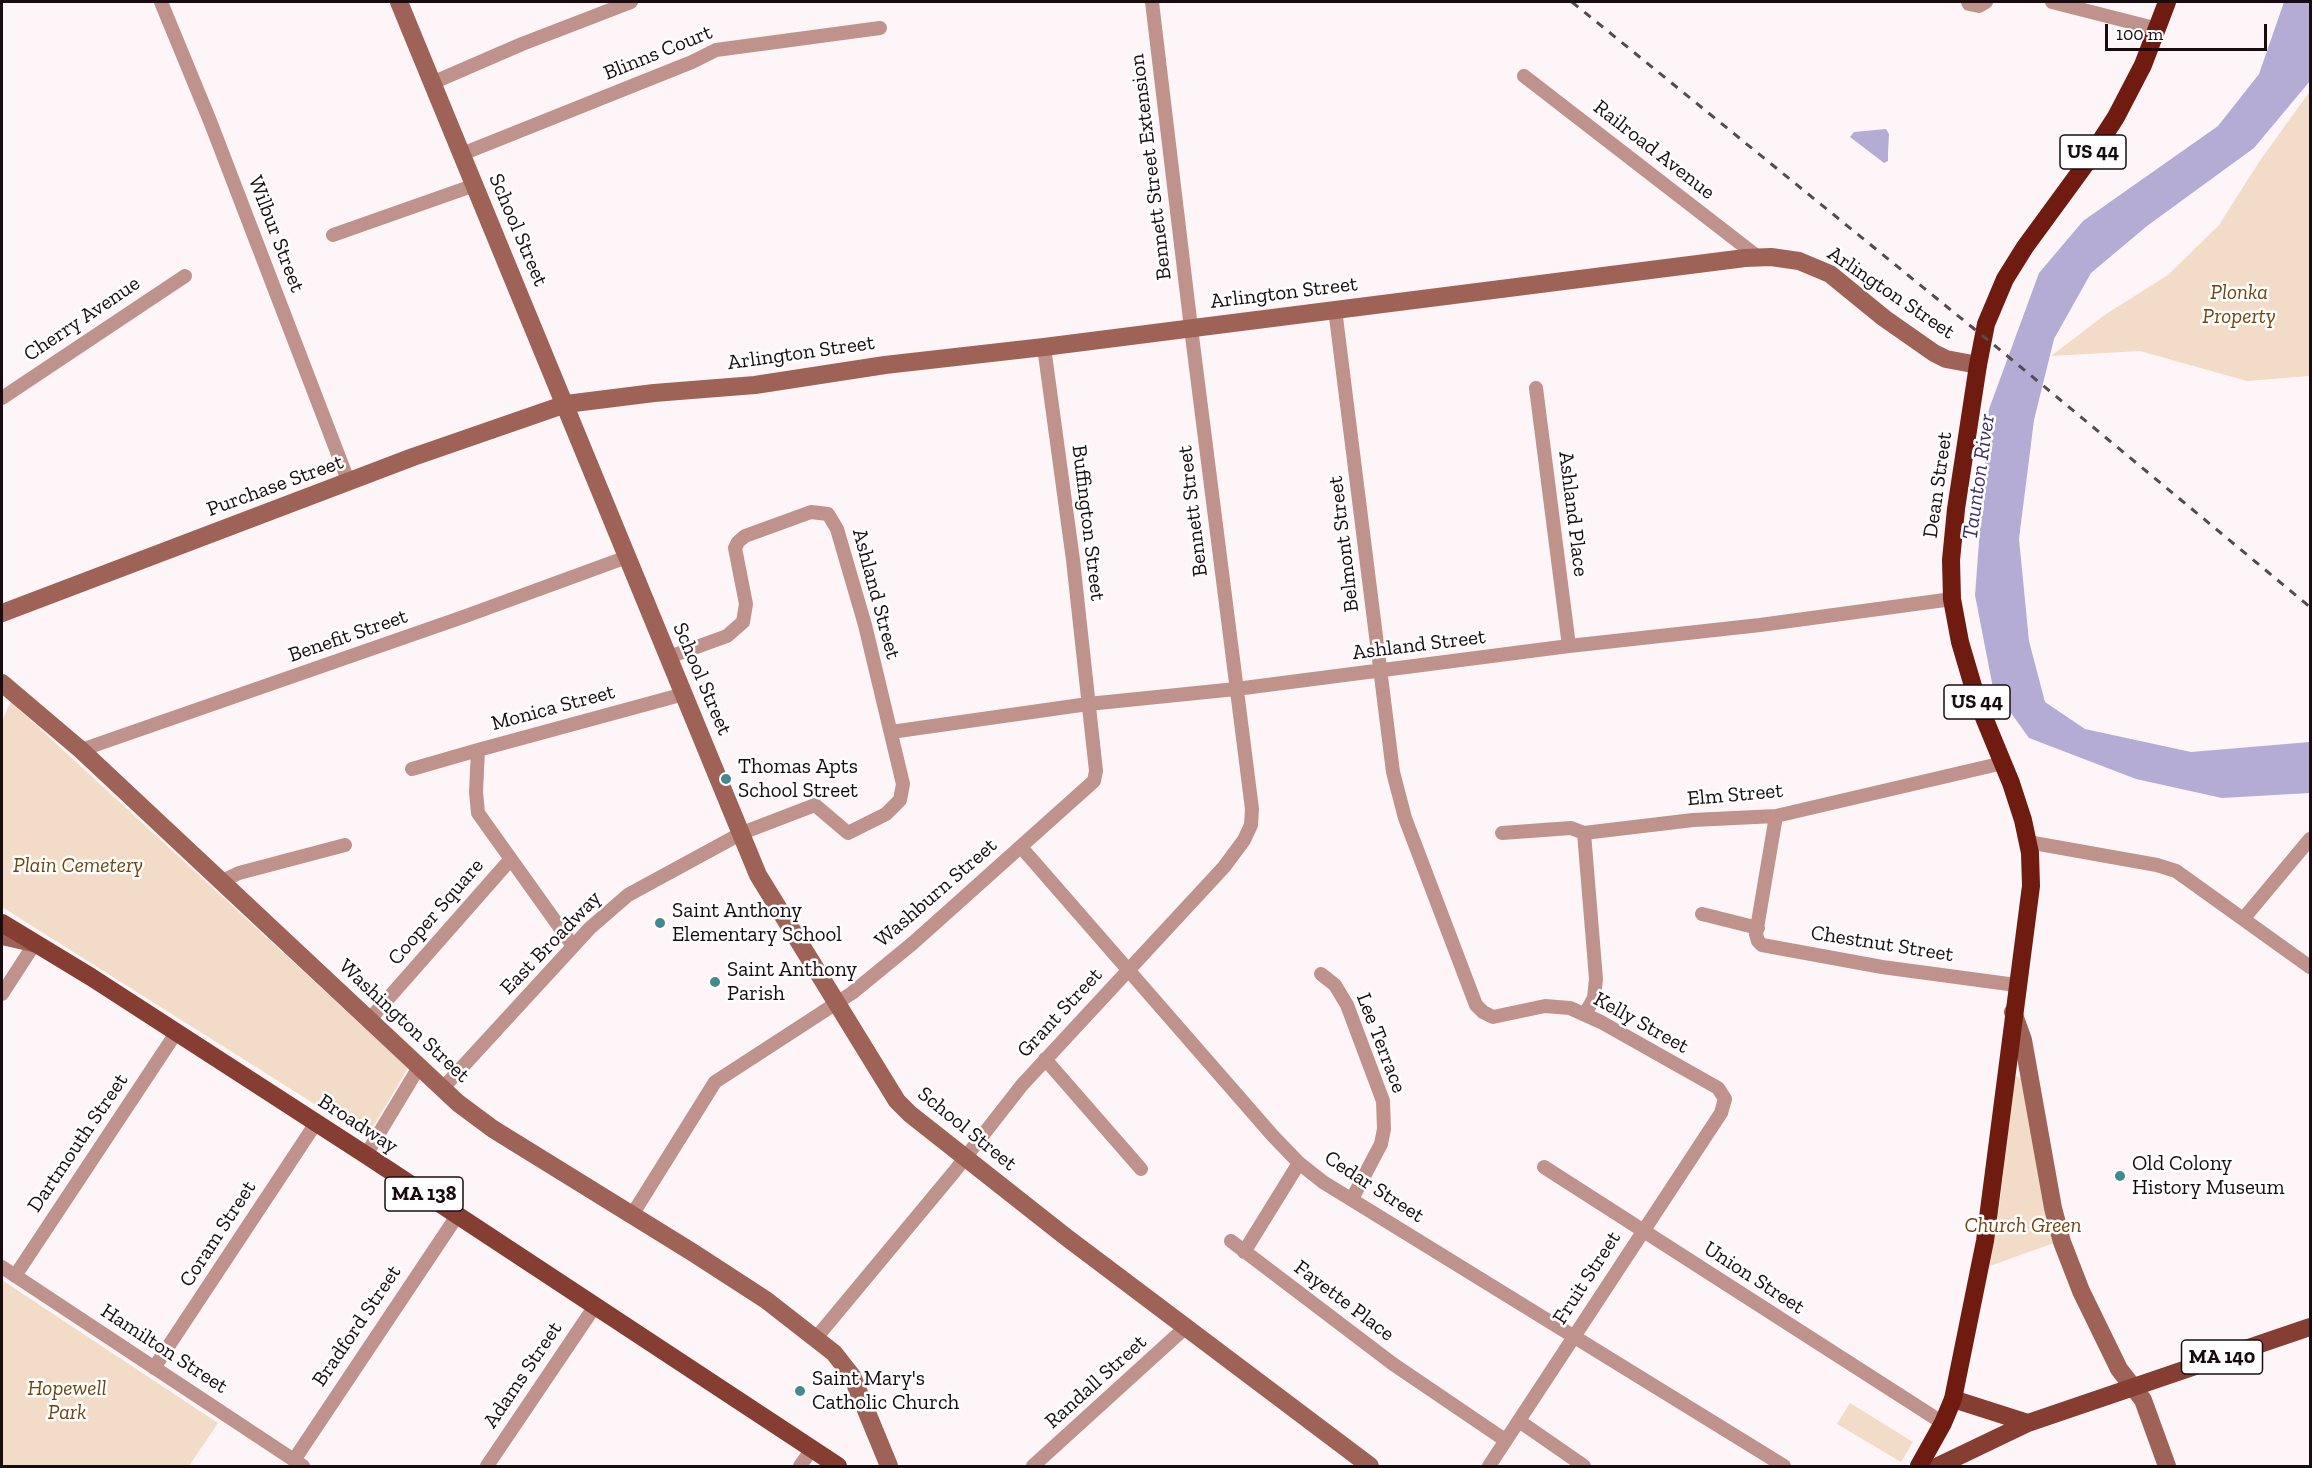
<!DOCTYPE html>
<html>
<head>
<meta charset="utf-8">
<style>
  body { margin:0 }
  #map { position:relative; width:2312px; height:1468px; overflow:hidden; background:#fef5f8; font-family:"Zilla Slab",serif }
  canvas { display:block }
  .frame { position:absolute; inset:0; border:3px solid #190c10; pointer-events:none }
  .scale { position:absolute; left:2105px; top:24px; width:162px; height:27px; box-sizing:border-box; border:3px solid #190c10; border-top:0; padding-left:8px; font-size:18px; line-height:21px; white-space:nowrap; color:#190c10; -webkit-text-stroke:4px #fff; paint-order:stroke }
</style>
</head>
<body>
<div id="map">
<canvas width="2312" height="1468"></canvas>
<div class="frame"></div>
<div class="scale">100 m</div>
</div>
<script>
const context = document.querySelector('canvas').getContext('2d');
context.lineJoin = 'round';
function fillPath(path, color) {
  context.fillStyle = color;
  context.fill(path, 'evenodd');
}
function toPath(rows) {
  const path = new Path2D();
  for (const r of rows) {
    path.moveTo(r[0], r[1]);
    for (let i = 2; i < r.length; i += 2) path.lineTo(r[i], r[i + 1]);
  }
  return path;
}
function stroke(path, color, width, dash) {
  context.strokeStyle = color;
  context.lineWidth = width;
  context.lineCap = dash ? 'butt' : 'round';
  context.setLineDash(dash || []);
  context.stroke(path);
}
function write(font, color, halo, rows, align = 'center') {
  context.font = font + ' "Zilla Slab",serif';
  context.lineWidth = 5;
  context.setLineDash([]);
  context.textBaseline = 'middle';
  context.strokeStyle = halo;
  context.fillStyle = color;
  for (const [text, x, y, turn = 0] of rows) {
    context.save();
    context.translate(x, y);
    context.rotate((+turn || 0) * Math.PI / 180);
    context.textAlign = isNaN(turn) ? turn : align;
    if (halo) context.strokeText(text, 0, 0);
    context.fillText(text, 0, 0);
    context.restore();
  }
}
fillPath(toPath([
  [2310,91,2310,376,2247,381,2140,351,2051,356,2106,314,2168,275,2219,225,2259,162],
  [11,702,408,1068,367,1137,2,907,2,720],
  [2016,1076,2022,1079,2054,1243,1990,1266,2000,1203,2013,1081],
  [2,1280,218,1423,189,1466,2,1466],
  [1850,1403,1913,1442,1901,1462,1837,1424]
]), '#f2dbc7');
fillPath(toPath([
  [2284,2,2310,2,2310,81,2254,148,2147,226,2091,273,2054,339,2034,420,2019,539,2029,641,2045,702,2085,729,2191,752,2310,742,2310,793,2222,798,2136,779,2029,738,1993,688,1975,595,1989,409,2039,273,2083,221,2218,126,2259,74],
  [1886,129,1889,134,1888,153,1888,161,1884,163,1850,137,1854,132]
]), '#b5acd6');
stroke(toPath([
  [161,2,210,121,349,483],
  [1968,2,1969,4,1979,6,1986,2],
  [2052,2,2158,29],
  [1524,76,1758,257],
  [432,83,522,44,631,2],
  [462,154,692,62,716,50,880,28],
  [333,235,475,185],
  [1335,309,1393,772,1405,818,1476,1005,1483,1012,1493,1017,1545,1006,1570,1008,1601,1022,1718,1088,1725,1099,1721,1113,1489,1466],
  [1536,388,1569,646],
  [2,398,185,276],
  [891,732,1088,704,1236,689,1569,646,1760,625,1952,599],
  [81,750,463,617,627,557],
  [412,769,478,750],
  [1776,816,1756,934,1758,941,1762,945,1882,967,2016,985],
  [1502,833,1571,828,1584,833,1693,820,1776,816,2003,763],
  [1584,833,1596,979,1594,998,1585,1014],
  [2028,842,2157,865,2176,871,2310,967],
  [1021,847,1273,1136,1299,1163,1323,1182,1784,1466],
  [222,881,239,873,345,845],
  [1702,914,1758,928],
  [2244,918,2310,839],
  [573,946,478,813,476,792,478,750,684,694],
  [1321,974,1335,985,1347,1005,1383,1101,1384,1129,1381,1144,1352,1199],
  [2,994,35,943],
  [370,1019,510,860],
  [1045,1059,1141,1169],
  [442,1089,590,928,628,895,742,833,815,805,848,833,886,814,900,800,903,784,865,625,837,529,828,514,811,512,745,536,738,542,735,548,746,604,743,622,727,636,669,657],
  [366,1155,419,1067],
  [1544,1167,1943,1423],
  [632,1215,715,1082,852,993,913,943,1094,781,1096,771,1073,560,1044,347],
  [1231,1241,1393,1364,1505,1440],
  [1244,1252,1299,1163],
  [2,1267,303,1466],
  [15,1276,176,1033],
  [816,1338,954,1172,1022,1085,1224,867,1244,840,1251,825,1252,809,1191,328,1152,2],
  [154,1368,316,1123],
  [1519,1421,1584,1466],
  [294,1460,457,1216],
  [487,1466,595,1306],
  [800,1466,812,1449],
  [1033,1466,1186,1327]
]), '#bf938b', 14);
stroke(toPath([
  [399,2,758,875,897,1101,910,1114,1066,1237,1370,1466],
  [2,613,413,457,566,404,654,393,755,385,885,365,1044,347,1745,258,1771,257,1799,261,1830,274,1884,318,1934,353,1946,359,1978,365],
  [2,683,81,750,458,1103,493,1129,692,1252,766,1300,834,1353,852,1376,889,1466],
  [2,936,33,943],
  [2013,1012,2023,1040,2053,1208,2062,1242,2081,1291,2119,1369,2143,1400,2167,1466]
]), '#9f6257', 18);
stroke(toPath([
  [2,923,91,977,366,1155,838,1466],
  [1953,1399,2028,1423],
  [1938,1466,2028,1423,2310,1327]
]), '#873e32', 18);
stroke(toPath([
  [1919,1466,1943,1423,1953,1399,1985,1241,2031,886,2030,853,2023,820,2011,783,1978,703,1960,642,1952,599,1951,560,1956,509,1978,365,1986,324,2005,279,2025,247,2085,165,2116,117,2143,65,2167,2]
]), '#701b10', 18);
stroke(toPath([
  [1572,2,2005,354,2310,607]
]), '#564a4e', 3, [8, 8]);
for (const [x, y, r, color] of [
  [726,779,6,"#428a8d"],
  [660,923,6,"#428a8d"],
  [715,982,6,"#428a8d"],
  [2120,1176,6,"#428a8d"],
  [800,1391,6,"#428a8d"]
]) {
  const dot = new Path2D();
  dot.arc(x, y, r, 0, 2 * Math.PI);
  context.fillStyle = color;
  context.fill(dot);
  stroke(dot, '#fff', 2);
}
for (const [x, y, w] of [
  [2093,152,66],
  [1977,702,66],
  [424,1194,78],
  [2222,1357,81]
]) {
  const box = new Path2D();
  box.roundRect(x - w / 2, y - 17, w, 34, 4.5);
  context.fillStyle = '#fff';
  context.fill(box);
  stroke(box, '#190c10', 1.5);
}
write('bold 20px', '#190c10', null, [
  ["US 44",2093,152],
  ["US 44",1977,702],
  ["MA 138",424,1194],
  ["MA 140",2222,1357]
]);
write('21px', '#190c10', '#fff', [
  ["Blinns Court",658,53,-22],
  ["Railroad Avenue",1654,150,38],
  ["Bennett Street Extension",1151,167,-97],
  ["School Street",518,230,67],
  ["Wilbur Street",276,234,69],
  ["Arlington Street",1284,293,-7],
  ["Arlington Street",1891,293,34],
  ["Cherry Avenue",82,319,-34],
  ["Arlington Street",801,353,-8],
  ["Dean Street",1938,485,-82],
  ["Purchase Street",275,486,-20],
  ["Bennett Street",1193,511,-97],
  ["Ashland Place",1573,514,83],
  ["Buffington Street",1088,523,83],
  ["Belmont Street",1344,544,-97],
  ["Ashland Street",876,594,75],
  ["Benefit Street",348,636,-19],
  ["Ashland Street",1419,645,-7],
  ["School Street",702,679,67],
  ["Monica Street",553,708,-15],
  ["Elm Street",1735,795,-5],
  ["Washburn Street",936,893,-41],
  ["Cooper Square",436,912,-49],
  ["East Broadway",551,943,-46],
  ["Chestnut Street",1882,944,9],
  ["Grant Street",1060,1013,-47],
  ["Washington Street",404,1021,43],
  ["Kelly Street",1641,1023,29],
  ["Lee Terrace",1381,1043,69],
  ["Broadway",358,1124,33],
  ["School Street",967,1129,39],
  ["Dartmouth Street",78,1143,-56],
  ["Cedar Street",1374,1187,33],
  ["Coram Street",218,1234,-57],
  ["Fruit Street",1587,1278,-57],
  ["Union Street",1754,1278,33],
  ["Fayette Place",1344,1301,37],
  ["Bradford Street",357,1326,-56],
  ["Hamilton Street",164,1349,33],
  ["Adams Street",523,1375,-56],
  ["Randall Street",1096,1382,-42]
]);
write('italic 21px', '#72430e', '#fff', [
  ["Plonka",2239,293],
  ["Property",2239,317],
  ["Plain Cemetery",78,866],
  ["Church Green",2023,1226],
  ["Hopewell",67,1389],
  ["Park",67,1413]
]);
write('21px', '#190c10', '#fff', [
  ["Thomas Apts",738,767],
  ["School Street",738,791],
  ["Saint Anthony",672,911],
  ["Elementary School",672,935],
  ["Saint Anthony",727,970],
  ["Parish",727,994],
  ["Old Colony",2132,1164],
  ["History Museum",2132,1188],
  ["Saint Mary's",812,1379],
  ["Catholic Church",812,1403]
], 'left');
write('italic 22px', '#3e2f64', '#fff', [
  ["Taunton River",1979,477,-82]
]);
</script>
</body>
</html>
